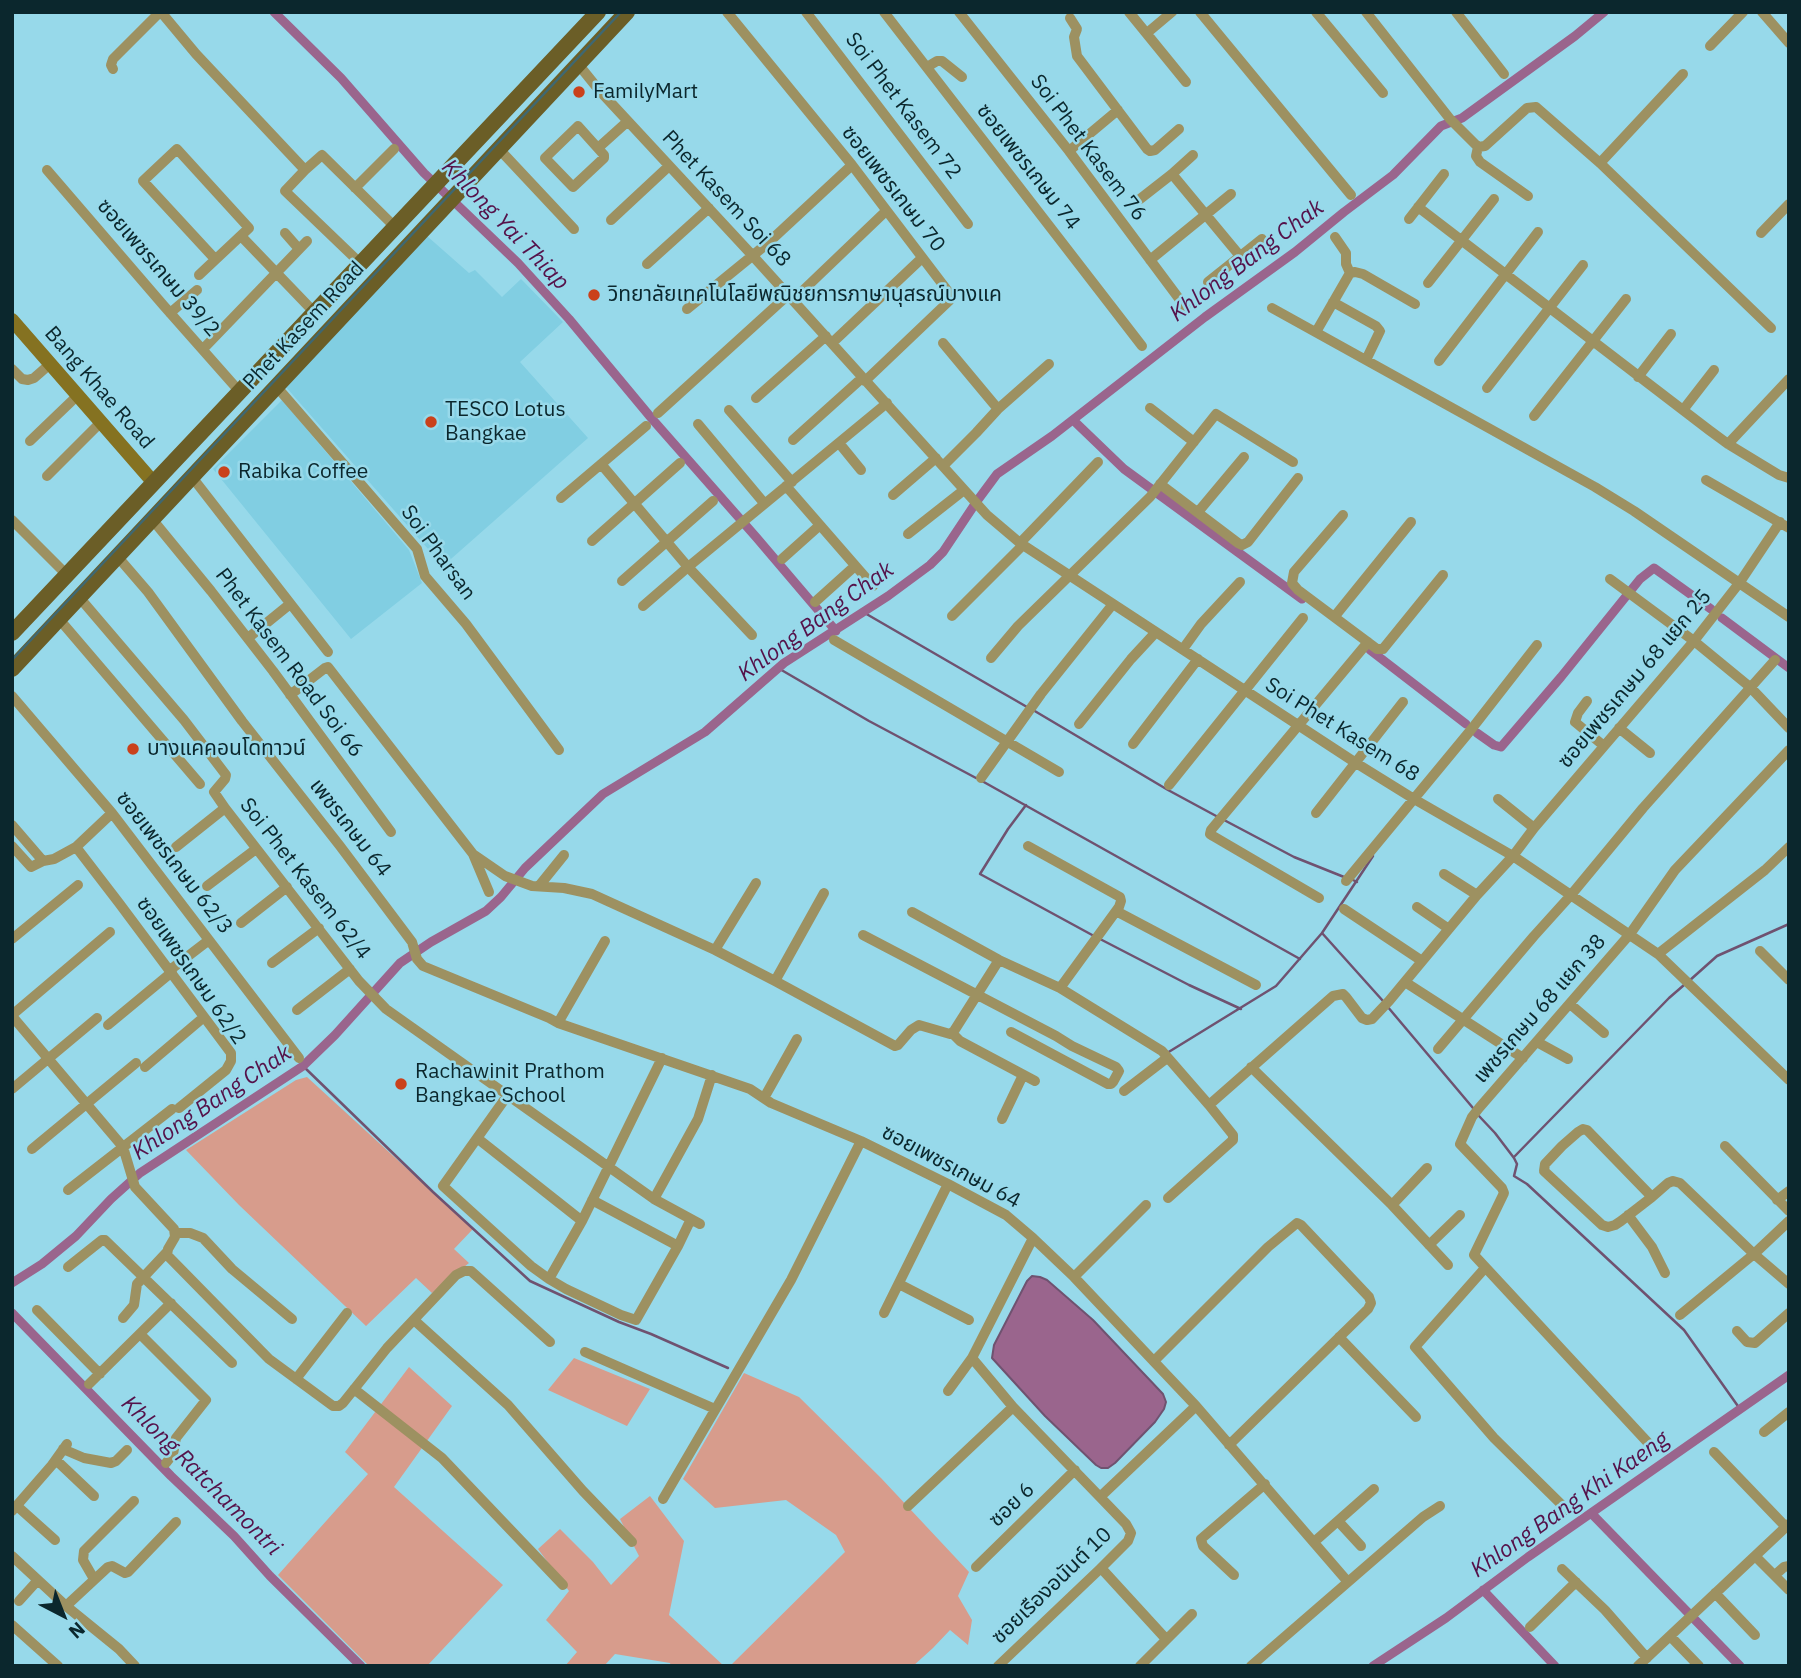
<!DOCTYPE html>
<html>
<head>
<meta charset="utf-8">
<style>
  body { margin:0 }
  #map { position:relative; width:1801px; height:1678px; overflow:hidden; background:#97d9ea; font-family:"IBM Plex Sans",sans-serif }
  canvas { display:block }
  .frame { position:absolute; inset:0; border:14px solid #0b272d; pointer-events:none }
  .north { position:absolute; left:28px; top:1580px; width:70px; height:70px; -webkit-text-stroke:5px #97d9ea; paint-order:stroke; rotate:138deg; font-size:19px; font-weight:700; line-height:28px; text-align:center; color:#0b272d }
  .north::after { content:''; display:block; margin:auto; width:24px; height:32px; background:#0b272d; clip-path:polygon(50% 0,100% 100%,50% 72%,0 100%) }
</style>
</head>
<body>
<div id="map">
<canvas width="1801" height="1678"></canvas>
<div class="frame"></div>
<div class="north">N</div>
</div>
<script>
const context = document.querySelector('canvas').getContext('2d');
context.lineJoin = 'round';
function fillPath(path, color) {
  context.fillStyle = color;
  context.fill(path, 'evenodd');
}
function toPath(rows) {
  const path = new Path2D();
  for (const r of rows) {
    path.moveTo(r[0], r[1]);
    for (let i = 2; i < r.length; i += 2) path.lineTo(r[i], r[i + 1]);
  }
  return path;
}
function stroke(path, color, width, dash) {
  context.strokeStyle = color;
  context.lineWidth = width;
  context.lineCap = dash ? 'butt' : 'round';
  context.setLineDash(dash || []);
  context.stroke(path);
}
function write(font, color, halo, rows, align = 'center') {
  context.font = font + ' "IBM Plex Sans","Noto Sans Thai",sans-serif';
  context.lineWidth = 5;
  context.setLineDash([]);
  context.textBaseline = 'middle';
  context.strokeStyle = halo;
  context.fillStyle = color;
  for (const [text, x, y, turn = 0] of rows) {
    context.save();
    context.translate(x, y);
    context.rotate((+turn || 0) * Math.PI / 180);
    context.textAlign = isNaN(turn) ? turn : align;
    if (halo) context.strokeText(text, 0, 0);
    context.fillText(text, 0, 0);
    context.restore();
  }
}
fillPath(toPath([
  [427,236,469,273,475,270,502,297,521,279,563,322,520,362,588,438,443,566,285,386],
  [282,400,409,550,422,583,351,639,213,469]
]), '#81cee2');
fillPath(toPath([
  [307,1077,473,1229,454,1249,469,1263,432,1293,416,1278,366,1326,239,1205,186,1150,296,1080],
  [574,1358,650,1389,627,1426,548,1390],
  [409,1367,452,1406,394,1487,503,1585,427,1666,369,1666,278,1575,368,1474,345,1452],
  [744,1373,799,1397,881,1478,969,1572,958,1596,972,1620,968,1645,950,1630,933,1648,913,1666,730,1666,845,1552,836,1535,786,1500,715,1508,683,1479],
  [650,1496,684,1541,669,1615,724,1666,671,1666,670,1663,615,1654,604,1666,565,1666,577,1652,546,1620,569,1591,538,1549,560,1529,593,1562,611,1585,639,1556,620,1519]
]), '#d79c8c');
const water = toPath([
  [1032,1276,1040,1277,1047,1280,1093,1320,1163,1394,1166,1402,1164,1409,1155,1422,1115,1463,1108,1468,1101,1468,1096,1465,1045,1416,992,1358,994,1345,1027,1281,1032,1276]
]);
fillPath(water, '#9a658d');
stroke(water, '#6f5270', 2);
stroke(toPath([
  [863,612,1027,707],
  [778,668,869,721,976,778],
  [1033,710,1168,790,1218,817],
  [982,781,1300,959],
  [1026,805,1008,829,980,874,1094,936],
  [1224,820,1294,857,1344,877],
  [1351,879,1357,882],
  [1322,933,1383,1001],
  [1100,939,1189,985,1241,1009],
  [1689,981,1717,956,1789,924],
  [1387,1006,1473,1108],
  [1167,1053,1276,986,1322,933,1373,856],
  [303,1066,433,1192,530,1281,619,1322,651,1334,728,1368],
  [1479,1116,1495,1133,1514,1158,1517,1164,1514,1176,1527,1184,1684,1330,1740,1409],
  [1514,1157,1669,998,1684,985]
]), '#6f5270', 2.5);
stroke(toPath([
  [274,12,341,78,424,173,518,263,569,319,653,420,756,537,836,631],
  [1073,420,1124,469,1302,599],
  [1722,618,1789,668],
  [1370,650,1466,724],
  [1477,733,1494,745,1501,747,1561,677,1640,579,1654,568,1711,609],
  [12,1283,42,1264,76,1236,111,1199,140,1173,303,1066,335,1035,400,963,431,942,486,911,501,897,525,868,603,794,705,732,784,663,888,596,930,565,943,552,977,501,997,474,1052,436,1205,317,1295,252,1344,212,1393,175,1441,126,1462,118,1575,36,1604,12],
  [12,1313,171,1476,234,1536,270,1576,361,1666],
  [1591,1513,1740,1666],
  [1483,1590,1555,1666],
  [1373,1666,1446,1618,1528,1557,1789,1375]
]), '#9a658d', 9);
stroke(toPath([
  [161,12,196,54,305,170],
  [727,12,852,165,950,294,951,298,949,301,865,381],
  [806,12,968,224],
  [884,12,1142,346],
  [959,12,1069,151,1186,308],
  [1129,12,1186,82],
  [1200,12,1351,195],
  [1316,12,1383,93],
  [1366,12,1450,119,1478,147,1485,146,1527,108,1536,107,1600,163,1771,328],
  [1456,12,1504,74],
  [1762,12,1789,43],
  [1070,18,1077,29,1074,37,1077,56,1147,149,1150,151,1155,150,1179,129],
  [1147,33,1172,12],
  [1710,46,1743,12],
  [578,64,599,90,752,255,987,515,1020,543,1356,763,1414,799,1513,856,1658,954,1789,1080],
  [927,67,937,61,942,61,962,77],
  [113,69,111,65,113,59,160,12],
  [578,126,604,155,604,158,573,187,545,158,578,126],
  [1478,147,1476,156,1480,162,1528,196],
  [598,148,628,121],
  [499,149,574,229],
  [1069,151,1118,110],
  [1600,163,1683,74],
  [47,170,164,306,240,392],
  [1172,174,1240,256],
  [355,188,394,149],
  [1140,199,1172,174,1193,155],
  [1418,207,1709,430,1728,444,1779,475,1789,478],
  [1409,219,1444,174],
  [611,220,669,166],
  [285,233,299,249],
  [1761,233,1789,204],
  [241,236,314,312],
  [1335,237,1346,253,1346,264,1350,273],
  [1150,260,1231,194],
  [360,263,285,191,305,170,322,155,395,227],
  [647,264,709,208],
  [199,275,249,228,177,149,143,181,215,259],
  [1208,282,1262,239],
  [1428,283,1494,199],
  [793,300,886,211],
  [1333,302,1376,326,1380,331,1366,360],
  [1272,308,1595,487,1634,511,1789,617],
  [687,309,768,243,852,165],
  [170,313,197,290],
  [1316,332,1350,273,1355,272,1363,274,1415,304],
  [832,343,922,258],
  [203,349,307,241],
  [1439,361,1538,232],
  [12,369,22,379,28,380,34,378,50,364],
  [1638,377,1671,334],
  [276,386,417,549,425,576,466,624,559,750],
  [1487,388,1583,265],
  [756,398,826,336],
  [1150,408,1194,442],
  [998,409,1049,364],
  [729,410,792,482],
  [1683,410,1714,370],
  [658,413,788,295],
  [1534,416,1626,299],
  [698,424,764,503],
  [793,440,862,378],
  [30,441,78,395],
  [839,443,861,470],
  [1728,444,1789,379],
  [601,464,688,567,643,606],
  [943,466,976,433,998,409,943,343],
  [47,476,101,422],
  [192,477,328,652],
  [1706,480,1789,528],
  [1160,484,1238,543,1242,545,1248,542,1298,478],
  [786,486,873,586],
  [893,495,936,458],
  [561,498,646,426],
  [1198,512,1244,457],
  [1343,515,1294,572,1292,583,1298,590,1377,649,1383,649,1443,575],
  [152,519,211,591,273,671,391,832],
  [12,520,67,575],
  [908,534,964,490],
  [592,541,680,463],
  [1020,543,1098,462],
  [117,556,148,592,242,721,340,846,412,942,417,959,423,966,549,1018,558,1023,750,1089,771,1103,861,1141,948,1184,1006,1215,1033,1238,1074,1277,1196,1406,1348,1582,1251,1666],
  [782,559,820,525],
  [1610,579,1694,641,1750,687,1789,728],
  [622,581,713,501],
  [79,597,184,720,226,775,225,779,214,792,225,808,359,981,386,1009,654,1199,700,1224],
  [815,602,855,566],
  [952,616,1023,545],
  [1335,616,1411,522],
  [59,619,200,784],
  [752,635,688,567,887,403],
  [248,638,290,604],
  [834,640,1059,772],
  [1183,649,1201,624,1240,582],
  [991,658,1018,626,1150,497,1216,414,1293,462],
  [290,695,325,668,328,667,473,854,489,892],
  [12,696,112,813,299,1058],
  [1587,701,1578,713,1575,722,1604,746],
  [1079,724,1131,659,1156,632],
  [1619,728,1650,753],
  [1133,744,1198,659],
  [981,778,1041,694,1113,604],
  [1169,785,1303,618],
  [1498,799,1534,828],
  [1316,813,1403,702],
  [12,825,43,861,54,859,76,847,112,813],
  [12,846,31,867,43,861],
  [1028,846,1120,897,1121,901,1119,907,1060,988],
  [76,847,119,903,231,1053,231,1061,226,1070,179,1108],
  [176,847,225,808],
  [473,854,505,876,532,886,564,888,592,894,715,950,775,981,895,1046,898,1045,911,1030,919,1025,950,1034,954,1031,999,960],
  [1444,874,1477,895],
  [1346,881,1470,731,1537,645],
  [207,886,256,849],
  [539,886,564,855],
  [1319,898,1213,836,1210,834,1211,830,1368,642],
  [1417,907,1449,929],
  [1344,909,1422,961],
  [1116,911,1256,985],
  [912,912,999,960,1060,988,1162,1051,1209,1105,1233,1135,1233,1140,1168,1198],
  [241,923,287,887],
  [863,935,1056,1036,1072,1046,1116,1067,1119,1071,1113,1082,1111,1084,1108,1084,1011,1032],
  [12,939,78,885],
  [715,950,756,883],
  [1760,951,1789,980],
  [1658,954,1765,870,1789,847],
  [272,963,319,928],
  [170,970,209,940],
  [775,981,824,893],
  [1405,982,1523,1058],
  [1570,1004,1604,1033],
  [297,1010,350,969],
  [12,1015,110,932],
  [12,1016,123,1147,135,1187,174,1229,175,1237,168,1249,167,1255,269,1359,333,1406,339,1406,343,1403,387,1348,456,1275,464,1271,471,1271,550,1342],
  [558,1023,605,941],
  [108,1025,172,972],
  [952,1033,960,1041,1035,1081],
  [1537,1042,1568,1059],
  [1438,1049,1534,936,1571,895,1643,808,1775,660],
  [145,1067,204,1017],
  [1251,1067,1392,1205,1448,1265],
  [12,1089,97,1018],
  [1124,1091,1167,1058],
  [507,1096,443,1186,531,1266,549,1279,566,1289,621,1315,636,1320,678,1246,691,1219],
  [764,1098,797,1039],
  [1209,1105,1333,996,1343,994,1346,997,1362,1018,1367,1020,1372,1019,1389,1001,1477,895,1513,856,1534,828,1694,641,1740,582,1780,522],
  [1002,1119,1023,1075],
  [477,1138,582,1221],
  [1725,1146,1789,1211],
  [32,1149,136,1063],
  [68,1190,172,1109],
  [1652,1197,1587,1130,1583,1129,1578,1132,1562,1146,1545,1164,1544,1171,1602,1225,1608,1227,1615,1225,1621,1221,1652,1197,1668,1183,1673,1181,1680,1183,1754,1254,1789,1284],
  [654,1199,698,1119,712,1075],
  [592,1200,678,1246],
  [1777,1200,1789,1191],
  [1392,1205,1427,1168],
  [1628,1215,1652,1247,1665,1273],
  [175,1233,190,1233,203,1238,232,1269,292,1319],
  [1429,1245,1460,1215],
  [68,1267,102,1240,105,1240,232,1363],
  [1485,1268,1415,1347,1494,1438,1567,1510],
  [1074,1277,1146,1205],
  [549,1279,582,1221,662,1058],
  [899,1284,969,1320],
  [37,1310,100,1374],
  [884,1313,948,1184],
  [1680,1315,1754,1254,1789,1221],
  [123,1318,134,1305,137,1284,167,1252],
  [414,1320,508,1405,583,1491,632,1542],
  [1737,1331,1747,1342,1755,1343,1789,1313],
  [140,1334,206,1400,176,1438,173,1454,166,1463],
  [1339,1337,1416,1417],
  [585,1352,715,1409],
  [972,1358,1013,1407,1100,1497,1126,1524,1131,1533,1128,1541,1101,1568,998,1666],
  [1154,1361,1268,1247,1297,1223,1301,1225,1369,1297,1371,1303,1368,1309,1229,1445],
  [296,1379,347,1313],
  [89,1384,171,1303],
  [354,1389,442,1458,563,1585],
  [948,1391,972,1358,1033,1238],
  [1764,1432,1789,1412],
  [1652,1447,1474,1255,1504,1193,1502,1188,1460,1144,1472,1117,1479,1108,1630,934,1675,870,1789,750],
  [63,1449,84,1458,111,1463,116,1461,127,1450],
  [1714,1452,1785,1526],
  [56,1460,94,1496],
  [1100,1497,1196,1406],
  [663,1499,791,1280,861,1141],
  [17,1506,55,1540],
  [908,1506,1013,1407],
  [12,1511,52,1465,67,1444],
  [1338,1521,1361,1546],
  [1314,1542,1374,1489],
  [12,1556,66,1606,119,1649,135,1666],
  [1755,1556,1789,1590],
  [976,1567,1075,1470],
  [1101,1568,1166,1639],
  [1562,1569,1605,1610,1647,1658],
  [1234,1575,1203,1546,1201,1539,1265,1484],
  [1775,1575,1784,1567,1789,1566],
  [94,1579,83,1560,84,1551,134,1501],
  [1348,1582,1423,1517,1440,1506],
  [1715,1593,1755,1635],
  [19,1601,38,1580],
  [66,1606,108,1567,112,1566,125,1573,128,1572,176,1522],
  [12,1625,58,1666],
  [1530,1627,1576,1582],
  [1670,1636,1699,1666],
  [1140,1666,1192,1614],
  [1638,1666,1789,1524]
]), '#9d9161', 10);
stroke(toPath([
  [12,320,154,483]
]), '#857221', 14);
stroke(toPath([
  [12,633,598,12],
  [12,669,627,12]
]), '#6b5e27', 16);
stroke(toPath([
  [12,660,621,12]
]), '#3e6872', 2.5);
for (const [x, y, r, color] of [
  [579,92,7,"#ca411b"],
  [594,295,7,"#ca411b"],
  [431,422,7,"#ca411b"],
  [224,472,7,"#ca411b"],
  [133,749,7,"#ca411b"],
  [401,1084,7,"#ca411b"]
]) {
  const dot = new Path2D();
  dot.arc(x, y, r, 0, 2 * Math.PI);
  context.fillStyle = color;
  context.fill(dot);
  stroke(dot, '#97d9ea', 2.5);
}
write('21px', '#0b272d', '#97d9ea', [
  ["FamilyMart",593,92],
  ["วิทยาลัยเทคโนโลยีพณิชยการภาษานุสรณ์บางแค",608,295],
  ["TESCO Lotus",445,410],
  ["Bangkae",445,434],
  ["Rabika Coffee",238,472],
  ["บางแคคอนโดทาวน์",147,749],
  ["Rachawinit Prathom",415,1072],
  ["Bangkae School",415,1096]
], 'left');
write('21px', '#0b272d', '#97d9ea', [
  ["Soi Phet Kasem 72",903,106,53],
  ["Soi Phet Kasem 76",1088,148,53],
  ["ซอยเพชรเกษม 74",1028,167,52],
  ["ซอยเพชรเกษม 70",893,189,52],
  ["Phet Kasem Soi 68",726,199,47],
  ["ซอยเพชรเกษม 39/2",158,268,49],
  ["Phet Kasem Road",304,326,-47],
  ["Bang Khae Road",99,388,49],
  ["Soi Pharsan",438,553,54],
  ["Phet Kasem Road Soi 66",289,663,53],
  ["ซอยเพชรเกษม 68 แยก 25",1635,679,-50],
  ["Soi Phet Kasem 68",1342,730,32],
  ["เพชรเกษม 64",350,828,52],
  ["ซอยเพชรเกษม 62/3",174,863,52],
  ["Soi Phet Kasem 62/4",305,879,52],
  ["ซอยเพชรเกษม 62/2",191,971,55],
  ["เพชรเกษม 68 แยก 38",1540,1009,-49],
  ["ซอยเพชรเกษม 64",951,1167,28],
  ["ซอย 6",1012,1505,-44],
  ["ซอยเรืองอนันต์ 10",1052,1586,-44]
]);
write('italic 23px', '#55124a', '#97d9ea', [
  ["Khlong Yai Thiap",505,225,46],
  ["Khlong Bang Chak",1247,261,-37],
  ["Khlong Bang Chak",816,622,-36],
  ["Khlong Bang Chak",212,1103,-34],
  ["Khlong Ratchamontri",201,1476,45],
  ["Khlong Bang Khi Kaeng",1570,1505,-35]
]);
</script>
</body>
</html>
